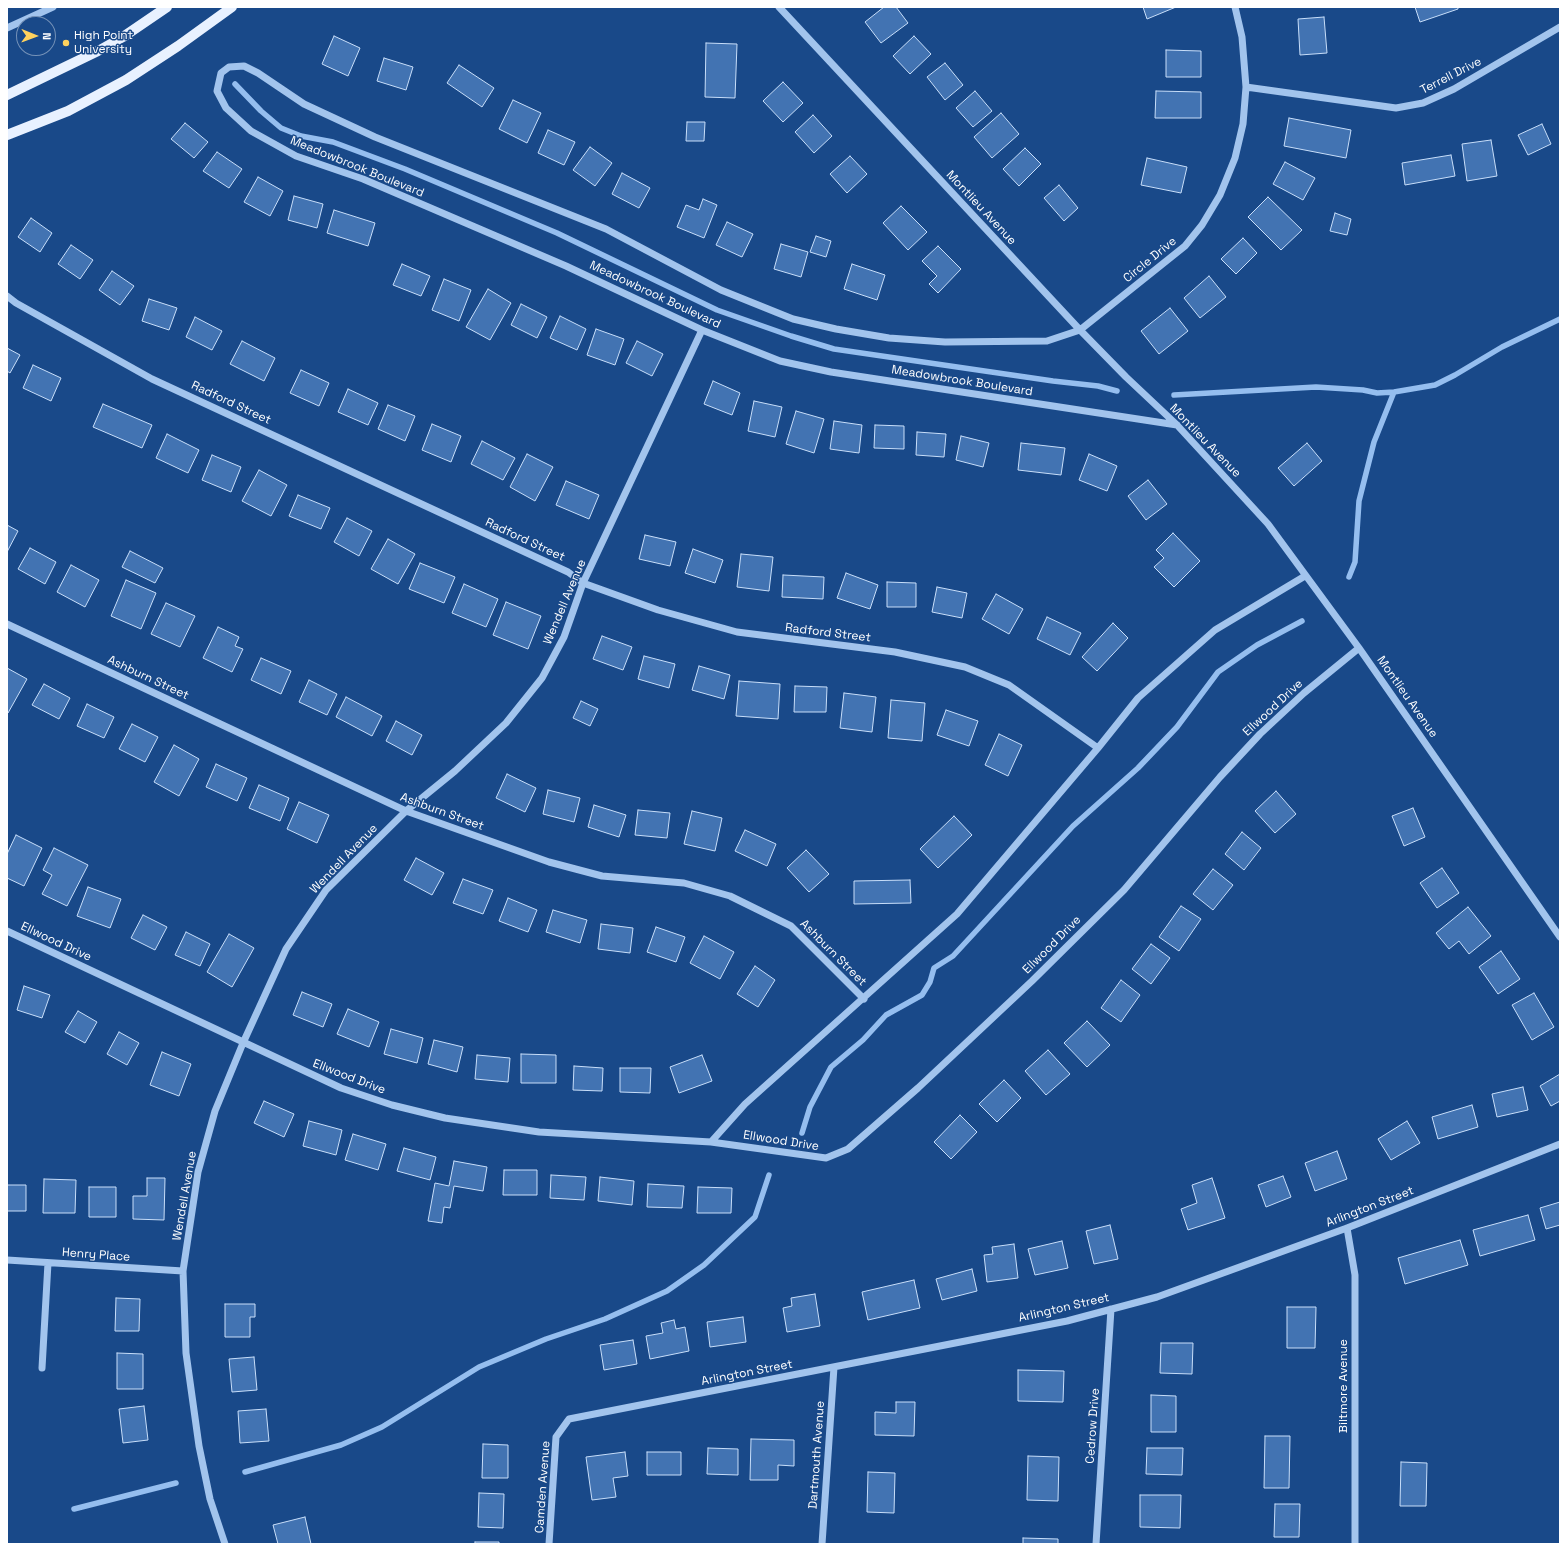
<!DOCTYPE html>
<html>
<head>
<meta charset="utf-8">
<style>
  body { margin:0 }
  #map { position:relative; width:1567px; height:1551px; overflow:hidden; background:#194989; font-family:"Space Grotesk",sans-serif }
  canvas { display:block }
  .frame { position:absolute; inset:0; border:8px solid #fff; pointer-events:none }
  .north { position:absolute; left:16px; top:16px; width:40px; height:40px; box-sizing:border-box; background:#194989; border:1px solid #7592b8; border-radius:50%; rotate:91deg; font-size:11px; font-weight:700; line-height:16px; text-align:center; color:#fff }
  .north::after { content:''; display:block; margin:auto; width:14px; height:18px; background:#ffd25e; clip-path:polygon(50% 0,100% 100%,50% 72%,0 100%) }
</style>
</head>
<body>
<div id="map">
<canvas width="1567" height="1551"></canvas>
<div class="frame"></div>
<div class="north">N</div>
</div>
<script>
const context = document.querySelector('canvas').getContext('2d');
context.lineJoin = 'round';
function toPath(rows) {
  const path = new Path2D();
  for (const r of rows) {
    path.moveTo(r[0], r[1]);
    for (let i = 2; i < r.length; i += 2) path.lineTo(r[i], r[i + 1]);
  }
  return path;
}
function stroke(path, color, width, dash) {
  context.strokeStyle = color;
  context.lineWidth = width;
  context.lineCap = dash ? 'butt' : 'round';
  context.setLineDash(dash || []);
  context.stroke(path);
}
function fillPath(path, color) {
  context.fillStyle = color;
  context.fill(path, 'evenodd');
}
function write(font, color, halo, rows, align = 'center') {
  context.font = font + ' "Space Grotesk",sans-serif';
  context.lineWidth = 3;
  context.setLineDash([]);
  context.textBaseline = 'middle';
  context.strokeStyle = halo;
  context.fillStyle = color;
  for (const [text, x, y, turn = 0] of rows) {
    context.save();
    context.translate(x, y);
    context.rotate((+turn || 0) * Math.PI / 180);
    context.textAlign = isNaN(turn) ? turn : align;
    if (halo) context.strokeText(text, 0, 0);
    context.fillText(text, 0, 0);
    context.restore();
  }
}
stroke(toPath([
  [235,84,261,111,281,128,301,136,333,142,405,169,557,233,717,310,791,336,834,349,1053,381,1098,386,1117,391],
  [1174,395,1316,387,1363,390,1377,393,1394,392,1435,385,1455,375,1502,347,1560,319],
  [1349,577,1355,562,1359,501,1374,442,1394,392],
  [802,1133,810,1107,831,1067,863,1040,886,1015,922,995,930,982,934,968,953,956,1073,826,1138,768,1177,727,1218,672,1257,645,1302,621],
  [245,1472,341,1445,382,1427,479,1367,546,1339,605,1319,667,1291,704,1265,755,1217,769,1175],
  [74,1509,176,1483]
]), '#95beef', 5.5);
const building = toPath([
  [884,7,896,7,908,23,881,43,865,22,884,7],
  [1143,7,1176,7,1147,19,1143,7],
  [1415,7,1458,7,1458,9,1420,22,1415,7],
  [1324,17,1327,53,1300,55,1298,19,1324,17],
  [334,36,360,48,348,76,322,64,334,36],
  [914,36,931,54,910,74,893,56,914,36],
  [706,43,737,44,735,98,705,97,706,43],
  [1166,50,1201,51,1201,77,1166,77,1166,50],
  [384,58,413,67,406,90,377,81,384,58],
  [945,63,963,85,945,100,927,77,945,63],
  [459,65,494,88,482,107,447,83,459,65],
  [783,82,803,103,783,122,763,101,783,82],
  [975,91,992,111,973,127,956,108,975,91],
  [1156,91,1201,92,1201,118,1155,118,1156,91],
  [513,100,541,113,527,143,499,129,513,100],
  [1001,113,1019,134,992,158,974,137,1001,113],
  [813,115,832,136,814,153,795,132,813,115],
  [1289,118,1351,130,1346,158,1284,146,1289,118],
  [687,122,705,122,704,141,686,141,687,122],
  [185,123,208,142,194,158,171,139,185,123],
  [1542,124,1551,144,1528,155,1518,135,1542,124],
  [548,130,575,142,564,165,538,153,548,130],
  [1491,140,1497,176,1467,181,1462,144,1491,140],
  [590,147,612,163,595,186,573,170,590,147],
  [1025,148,1041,164,1019,186,1003,169,1025,148],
  [217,152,242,169,229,188,203,171,217,152],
  [1451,155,1455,176,1405,185,1402,163,1451,155],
  [850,156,867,174,847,193,830,174,850,156],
  [1147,158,1187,167,1181,193,1141,185,1147,158],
  [1285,162,1315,178,1303,200,1273,184,1285,162],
  [622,173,650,188,639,208,612,194,622,173],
  [258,177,283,191,270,216,244,202,258,177],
  [1059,185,1078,208,1064,221,1044,198,1059,185],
  [294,196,323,204,317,228,288,220,294,196],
  [1268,197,1302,230,1281,250,1248,217,1268,197],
  [703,199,717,205,704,238,677,227,686,205,699,210,703,199],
  [901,206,927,232,908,250,883,223,901,206],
  [334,210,375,223,368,246,327,233,334,210],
  [1335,213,1351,219,1347,235,1330,231,1335,213],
  [31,218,52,233,40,252,18,237,31,218],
  [727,222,753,234,742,257,716,245,727,222],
  [816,236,831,241,826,257,810,252,816,236],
  [1243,238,1257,253,1236,274,1221,259,1243,238],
  [781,244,808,252,801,277,774,269,781,244],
  [71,245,93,260,80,279,58,264,71,245],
  [938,246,961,269,938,293,929,284,937,276,922,261,938,246],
  [402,264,430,276,421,296,393,285,402,264],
  [852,264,885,275,877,300,844,289,852,264],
  [112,271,134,286,120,305,99,290,112,271],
  [1209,276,1226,297,1200,318,1184,298,1209,276],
  [444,279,471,290,459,321,432,310,444,279],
  [488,289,511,303,490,340,466,327,488,289],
  [149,299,177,308,169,330,142,321,149,299],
  [521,304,547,317,537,338,511,325,521,304],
  [1170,308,1188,331,1159,354,1141,331,1170,308],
  [560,316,586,329,577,350,550,338,560,316],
  [195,317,222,331,212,350,186,337,195,317],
  [596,329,624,339,615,365,587,355,596,329],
  [242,341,275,358,264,381,230,364,242,341],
  [637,341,663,354,652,376,626,363,637,341],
  [7,348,20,355,10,373,7,371,7,348],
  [33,365,61,378,51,401,23,388,33,365],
  [301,370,329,383,319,406,290,393,301,370],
  [713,381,740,393,732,415,704,404,713,381],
  [348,389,378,403,368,425,338,412,348,389],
  [754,401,782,407,775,437,748,431,754,401],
  [103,404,152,425,142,448,93,427,103,404],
  [388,405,415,416,405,441,378,429,388,405],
  [796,411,824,419,814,453,786,444,796,411],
  [834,421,862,425,859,453,830,449,834,421],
  [432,424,461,436,451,462,422,450,432,424],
  [875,425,904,426,904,449,874,448,875,425],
  [917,432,946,434,944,457,916,455,917,432],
  [167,434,199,450,188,473,156,458,167,434],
  [961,436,989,443,983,467,956,460,961,436],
  [482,441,515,458,503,480,471,464,482,441],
  [1021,443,1065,448,1061,475,1018,470,1021,443],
  [1307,443,1322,461,1294,486,1278,468,1307,443],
  [527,454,553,467,535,501,510,487,527,454],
  [1089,454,1117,466,1107,491,1079,480,1089,454],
  [212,455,241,467,231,492,202,480,212,455],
  [259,470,287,485,271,516,242,501,259,470],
  [1148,480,1167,504,1146,520,1128,496,1148,480],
  [566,481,599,495,589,519,556,505,566,481],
  [298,495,330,508,321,529,289,516,298,495],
  [347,518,372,531,359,556,334,542,347,518],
  [7,525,18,531,7,552,7,525],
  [1173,533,1200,561,1174,587,1154,567,1164,558,1156,550,1173,533],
  [645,535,676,542,670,566,639,559,645,535],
  [388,539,415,554,398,584,371,569,388,539],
  [30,548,56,562,45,584,18,569,30,548],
  [693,549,723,560,715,583,685,573,693,549],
  [130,551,163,568,155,583,122,567,130,551],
  [741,554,773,557,769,591,737,587,741,554],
  [420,563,455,577,444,603,409,589,420,563],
  [71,565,99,580,85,607,57,592,71,565],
  [846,573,878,585,870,609,837,598,846,573],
  [783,575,824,577,823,599,782,597,783,575],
  [126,580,156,593,141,629,111,616,126,580],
  [887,582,916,583,916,607,887,607,887,582],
  [464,584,498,599,486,627,452,613,464,584],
  [937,587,967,593,962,618,932,612,937,587],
  [996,594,1023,609,1009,634,982,619,996,594],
  [506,602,541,616,528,649,493,635,506,602],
  [166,603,195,616,180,647,151,634,166,603],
  [1047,617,1081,633,1070,655,1037,639,1047,617],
  [1113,623,1128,638,1097,671,1082,657,1113,623],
  [218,627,239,637,235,646,243,649,232,672,203,658,218,627],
  [602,636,632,647,623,670,593,659,602,636],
  [644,656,675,664,669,688,638,679,644,656],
  [261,658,291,671,281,694,251,680,261,658],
  [699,666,730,675,724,699,692,690,699,666],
  [7,668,27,679,8,713,7,713,7,668],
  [309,680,337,694,327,715,299,702,309,680],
  [739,681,780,684,778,719,736,716,739,681],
  [44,684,70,698,59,719,32,705,44,684],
  [795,686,827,687,826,712,794,712,795,686],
  [844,693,876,697,872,732,840,728,844,693],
  [346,697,382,716,372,736,336,717,346,697],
  [891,700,925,703,922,741,888,738,891,700],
  [581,701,598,709,590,726,573,718,581,701],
  [87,704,114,717,104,738,77,726,87,704],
  [946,710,978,721,969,746,937,735,946,710],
  [396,721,422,735,412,755,386,741,396,721],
  [132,724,158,737,145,762,119,749,132,724],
  [999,734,1022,745,1008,776,985,765,999,734],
  [174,745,199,759,179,796,154,782,174,745],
  [216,764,247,778,237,801,206,787,216,764],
  [507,774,536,788,525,812,496,798,507,774],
  [259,785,289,798,280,821,249,808,259,785],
  [548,790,580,798,574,822,543,814,548,790],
  [1276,791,1296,814,1275,833,1255,811,1276,791],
  [299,802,329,815,317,843,287,829,299,802],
  [594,805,626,815,619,837,588,827,594,805],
  [1413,808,1425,837,1404,846,1392,816,1413,808],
  [638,810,670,813,667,838,635,835,638,810],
  [692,811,722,818,715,851,684,844,692,811],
  [954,816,972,835,938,868,920,849,954,816],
  [745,830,776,844,767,866,735,851,745,830],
  [1242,832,1261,848,1244,870,1225,854,1242,832],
  [16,835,42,848,24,886,7,878,7,854,16,835],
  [54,848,88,865,67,906,42,894,52,875,43,870,54,848],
  [806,850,829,874,809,892,787,868,806,850],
  [416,858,444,873,432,895,404,880,416,858],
  [1442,868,1459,893,1437,908,1420,883,1442,868],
  [1213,869,1233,885,1213,910,1193,894,1213,869],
  [463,879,493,890,483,914,453,903,463,879],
  [910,880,911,903,854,904,854,881,910,880],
  [88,887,121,899,110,928,77,916,88,887],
  [508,898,537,910,528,932,499,921,508,898],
  [1181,906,1201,919,1179,951,1159,937,1181,906],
  [1468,907,1491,936,1469,954,1459,941,1449,949,1436,933,1468,907],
  [553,910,587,920,580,943,546,932,553,910],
  [143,915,167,927,155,950,131,938,143,915],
  [601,924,633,928,630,953,598,949,601,924],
  [656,927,685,937,676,962,647,952,656,927],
  [186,932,210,944,200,966,175,955,186,932],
  [229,934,254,948,232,987,207,972,229,934],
  [704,936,734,952,720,979,690,963,704,936],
  [1151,944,1170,958,1151,984,1132,969,1151,944],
  [1501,951,1520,979,1498,994,1479,967,1501,951],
  [755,966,775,980,758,1007,737,994,755,966],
  [1121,980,1140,995,1121,1022,1101,1008,1121,980],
  [24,986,50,995,42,1018,17,1010,24,986],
  [302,992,332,1004,323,1027,293,1015,302,992],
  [1534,993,1554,1027,1532,1040,1512,1005,1534,993],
  [348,1009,379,1022,369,1047,337,1034,348,1009],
  [78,1011,97,1022,85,1043,65,1032,78,1011],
  [1087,1021,1110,1045,1087,1067,1064,1043,1087,1021],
  [391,1029,423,1038,417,1063,384,1054,391,1029],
  [119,1032,139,1043,127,1065,107,1054,119,1032],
  [434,1040,463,1047,457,1072,428,1064,434,1040],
  [1048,1050,1070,1074,1046,1095,1025,1071,1048,1050],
  [162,1052,191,1064,179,1096,150,1085,162,1052],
  [521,1054,556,1055,556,1083,521,1083,521,1054],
  [477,1055,510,1058,508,1082,475,1079,477,1055],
  [702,1055,712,1081,679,1093,670,1067,702,1055],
  [574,1066,603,1068,602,1091,573,1090,574,1066],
  [620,1068,651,1068,650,1093,620,1092,620,1068],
  [1560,1074,1560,1101,1551,1106,1540,1086,1560,1074],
  [1004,1080,1021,1098,997,1122,979,1104,1004,1080],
  [1523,1087,1528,1110,1497,1117,1492,1094,1523,1087],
  [264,1101,294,1114,284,1137,254,1123,264,1101],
  [1472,1105,1478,1127,1438,1139,1432,1117,1472,1105],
  [960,1115,977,1132,951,1159,934,1142,960,1115],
  [309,1121,342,1130,336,1155,303,1146,309,1121],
  [1407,1121,1420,1143,1391,1160,1378,1139,1407,1121],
  [353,1134,386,1144,378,1170,345,1160,353,1134],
  [404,1148,436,1157,430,1180,397,1171,404,1148],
  [1337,1151,1347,1179,1315,1191,1305,1163,1337,1151],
  [454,1161,487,1167,483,1191,454,1186,450,1208,444,1207,442,1223,428,1221,435,1183,449,1186,454,1161],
  [504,1170,537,1170,537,1195,503,1195,504,1170],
  [551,1175,586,1177,584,1200,550,1198,551,1175],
  [1283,1176,1291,1197,1266,1207,1258,1185,1283,1176],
  [600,1177,634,1181,632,1205,598,1201,600,1177],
  [147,1178,165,1178,164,1220,133,1219,133,1196,147,1196,147,1178],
  [1212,1178,1225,1218,1188,1230,1181,1209,1197,1203,1192,1185,1212,1178],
  [44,1179,76,1180,75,1213,43,1213,44,1179],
  [648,1184,684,1186,682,1208,647,1207,648,1184],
  [7,1185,26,1185,26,1211,7,1211,7,1185],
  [89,1187,116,1187,116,1217,89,1217,89,1187],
  [698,1187,732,1188,731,1213,697,1213,698,1187],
  [1560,1202,1560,1225,1546,1229,1540,1208,1560,1202],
  [1528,1215,1535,1240,1480,1256,1473,1230,1528,1215],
  [1110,1225,1118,1259,1094,1264,1086,1231,1110,1225],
  [1460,1240,1468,1265,1405,1284,1398,1258,1460,1240],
  [1062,1241,1068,1268,1035,1275,1028,1249,1062,1241],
  [1014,1244,1018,1278,987,1282,984,1255,993,1254,992,1247,1014,1244],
  [972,1269,977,1291,942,1300,936,1279,972,1269],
  [914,1280,920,1308,868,1320,862,1292,914,1280],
  [815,1294,820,1326,787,1332,783,1308,792,1306,791,1298,815,1294],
  [116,1298,140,1299,139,1331,115,1331,116,1298],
  [225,1304,255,1304,255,1317,250,1317,250,1337,225,1337,225,1304],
  [1287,1307,1316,1307,1315,1348,1287,1348,1287,1307],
  [743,1317,746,1342,710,1347,707,1322,743,1317],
  [674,1320,676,1329,685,1327,689,1351,650,1359,646,1336,663,1333,661,1323,674,1320],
  [633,1340,637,1364,604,1370,600,1345,633,1340],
  [1161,1343,1193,1343,1192,1374,1160,1373,1161,1343],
  [117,1353,143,1354,143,1389,117,1389,117,1353],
  [254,1357,257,1390,232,1392,229,1359,254,1357],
  [1018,1370,1064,1371,1063,1402,1018,1401,1018,1370],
  [1151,1395,1176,1396,1176,1432,1151,1432,1151,1395],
  [896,1402,915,1402,914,1436,875,1435,875,1412,896,1413,896,1402],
  [144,1406,148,1440,123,1443,119,1409,144,1406],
  [266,1409,269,1441,240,1443,238,1411,266,1409],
  [1265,1436,1290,1436,1289,1488,1264,1488,1265,1436],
  [751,1439,794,1440,794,1466,778,1465,778,1480,750,1480,751,1439],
  [483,1444,508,1445,508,1478,482,1478,483,1444],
  [708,1448,738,1449,738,1475,707,1474,708,1448],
  [1147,1448,1183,1448,1182,1475,1146,1474,1147,1448],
  [625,1452,628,1476,613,1478,616,1497,592,1500,586,1457,625,1452],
  [647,1452,681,1452,681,1475,647,1475,647,1452],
  [1028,1456,1059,1457,1058,1501,1027,1500,1028,1456],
  [1401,1462,1427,1463,1426,1506,1400,1506,1401,1462],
  [868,1472,895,1473,894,1513,867,1512,868,1472],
  [479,1493,504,1494,503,1528,478,1527,479,1493],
  [1140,1495,1181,1495,1180,1528,1140,1527,1140,1495],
  [1275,1504,1300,1504,1299,1537,1274,1537,1275,1504],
  [305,1517,311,1544,278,1544,273,1525,305,1517],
  [1023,1538,1058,1539,1058,1544,1023,1544,1023,1538],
  [475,1542,499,1542,499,1544,475,1544,475,1542]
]);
fillPath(building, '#4273b2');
stroke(building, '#c8def9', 1);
stroke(toPath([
  [779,7,1080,330,1126,377,1177,425,1268,524,1359,648,1560,937],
  [7,28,53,7],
  [1246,87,1396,108,1423,103,1454,89,1560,27],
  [7,296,16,303,152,379,568,572,583,583,658,610,737,632,895,652,965,667,1009,685,1098,748],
  [1177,425,831,372,780,361,702,330,566,266,363,179,296,156,251,131,226,108,217,91,221,73,229,67,244,66,258,73,304,104,375,137,606,229,721,290,793,319,836,329,889,338,945,342,1047,341,1080,330,1185,246,1202,225,1220,195,1235,158,1243,124,1246,87,1242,37,1235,7],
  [7,624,406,811,549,862,602,876,684,883,730,896,791,926,864,999],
  [7,931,341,1088,392,1105,445,1118,539,1132,711,1142,745,1104,957,914,1098,748,1138,698,1215,630,1305,576],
  [711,1142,826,1158,848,1149,918,1088,1032,981,1124,890,1220,777,1260,734,1304,693,1359,648],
  [1347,1228,1355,1275,1355,1544],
  [7,1260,183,1271],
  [42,1368,48,1263],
  [225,1544,210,1499,199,1446,186,1353,183,1271,198,1172,215,1111,243,1043,286,949,326,890,406,811,455,771,506,723,542,678,564,637,583,583,702,330],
  [549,1544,556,1437,569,1419,1067,1321,1157,1297,1347,1228,1560,1144],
  [822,1544,834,1367],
  [1096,1544,1111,1309]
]), '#a2c4ed', 7);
stroke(toPath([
  [7,95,98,51,123,37,167,7],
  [7,135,68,111,126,80,178,46,232,7]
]), '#e8f1ff', 10);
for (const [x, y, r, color] of [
  [66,43,4,"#ffd25e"]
]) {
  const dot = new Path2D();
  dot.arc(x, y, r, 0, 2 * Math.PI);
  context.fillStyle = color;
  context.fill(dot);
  stroke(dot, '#194989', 1.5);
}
write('12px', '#fff', '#194989', [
  ["High Point",74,36],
  ["University",74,50]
], 'left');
write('12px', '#fff', '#194989', [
  ["Terrell Drive",1451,76,-27],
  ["Meadowbrook Boulevard",357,167,22],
  ["Montlieu Avenue",981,208,47],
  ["Circle Drive",1150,260,-39],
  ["Meadowbrook Boulevard",655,295,25],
  ["Meadowbrook Boulevard",962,381,9],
  ["Radford Street",231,403,25],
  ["Montlieu Avenue",1205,441,46],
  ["Radford Street",525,540,25],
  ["Wendell Avenue",565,602,-67],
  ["Radford Street",828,633,7],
  ["Ashburn Street",148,678,25],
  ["Montlieu Avenue",1407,697,55],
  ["Ellwood Drive",1273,708,-43],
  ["Ashburn Street",442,812,20],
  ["Wendell Avenue",344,859,-46],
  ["Ellwood Drive",56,942,25],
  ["Ellwood Drive",1052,945,-45],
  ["Ashburn Street",833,953,45],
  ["Ellwood Drive",349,1077,21],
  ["Ellwood Drive",781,1141,9],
  ["Wendell Avenue",185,1196,-80],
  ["Arlington Street",1370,1207,-21],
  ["Henry Place",96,1255,4],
  ["Arlington Street",1064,1308,-13],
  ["Arlington Street",747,1373,-11],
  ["Biltmore Avenue",1344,1386,-90],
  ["Cedrow Drive",1093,1426,-86],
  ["Dartmouth Avenue",817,1455,-86],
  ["Camden Avenue",543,1487,-86]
]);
</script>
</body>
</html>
